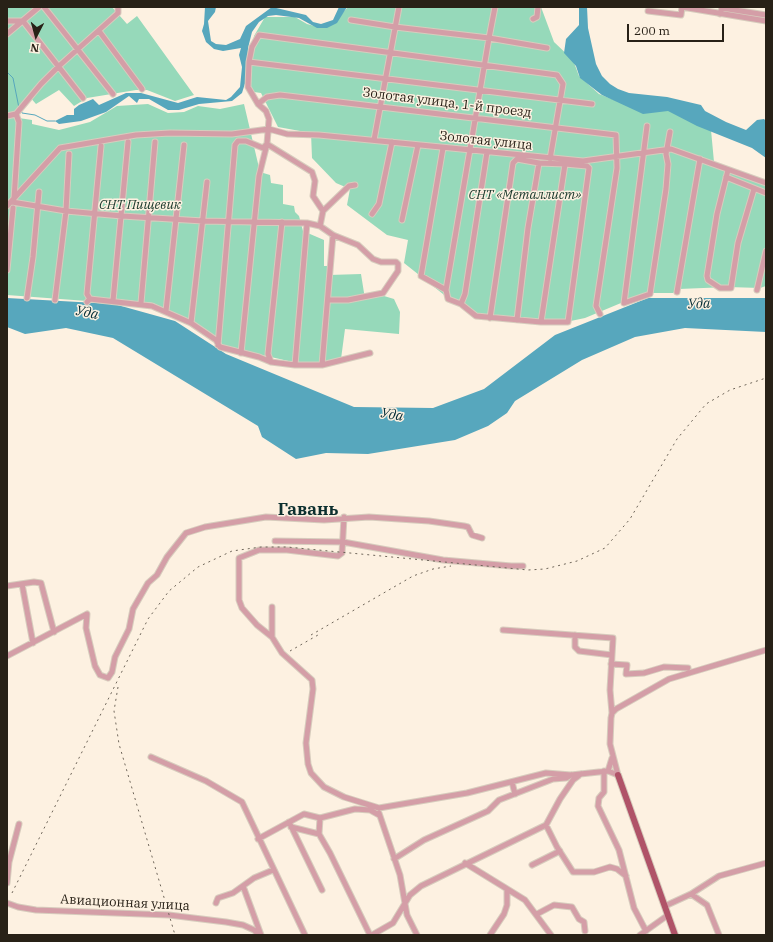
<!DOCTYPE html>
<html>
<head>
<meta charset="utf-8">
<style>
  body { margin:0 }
  #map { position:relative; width:773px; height:942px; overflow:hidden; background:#fdf1e1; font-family:"IBM Plex Serif",serif }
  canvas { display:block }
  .frame { position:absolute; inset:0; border:8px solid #282117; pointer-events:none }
  .north { position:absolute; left:16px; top:16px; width:40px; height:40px; -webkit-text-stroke:3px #fdf1e1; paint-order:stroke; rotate:186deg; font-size:11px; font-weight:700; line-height:16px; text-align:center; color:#282117 }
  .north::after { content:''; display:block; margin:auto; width:14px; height:18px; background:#282117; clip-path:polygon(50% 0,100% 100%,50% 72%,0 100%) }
  .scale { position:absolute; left:627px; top:24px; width:97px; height:18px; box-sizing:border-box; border:2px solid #282117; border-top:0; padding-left:5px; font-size:12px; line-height:14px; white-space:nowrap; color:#282117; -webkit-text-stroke:3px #fdf1e1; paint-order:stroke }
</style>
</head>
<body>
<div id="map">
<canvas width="773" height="942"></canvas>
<div class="frame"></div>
<div class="north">N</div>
<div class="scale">200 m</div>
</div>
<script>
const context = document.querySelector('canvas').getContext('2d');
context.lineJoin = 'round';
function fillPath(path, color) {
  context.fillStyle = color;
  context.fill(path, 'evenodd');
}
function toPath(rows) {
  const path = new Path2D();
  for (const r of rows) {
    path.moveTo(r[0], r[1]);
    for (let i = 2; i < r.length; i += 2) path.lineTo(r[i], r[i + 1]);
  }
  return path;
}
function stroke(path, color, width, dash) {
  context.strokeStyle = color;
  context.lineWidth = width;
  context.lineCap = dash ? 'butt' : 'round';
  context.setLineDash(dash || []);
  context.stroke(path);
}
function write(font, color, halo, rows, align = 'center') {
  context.font = font + ' "IBM Plex Serif",serif';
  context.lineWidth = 3;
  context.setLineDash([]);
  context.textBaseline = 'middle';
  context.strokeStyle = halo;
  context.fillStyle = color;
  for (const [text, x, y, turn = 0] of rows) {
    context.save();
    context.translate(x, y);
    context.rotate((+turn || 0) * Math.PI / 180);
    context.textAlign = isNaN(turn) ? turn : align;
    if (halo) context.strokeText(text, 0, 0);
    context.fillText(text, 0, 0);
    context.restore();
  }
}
fillPath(toPath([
  [7,7,36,7,7,32],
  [41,7,112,7,127,24,137,16,194,95,175,101,147,90,136,90,87,98,74,106,59,90,36,104,28,95,12,117,32,120,32,124,59,130,90,122,117,106,148,104,168,113,184,112,198,106,220,109,244,104,260,172,270,175,271,183,283,185,283,204,294,206,295,212,299,216,303,231,324,240,324,266,328,266,329,275,361,274,365,299,384,296,394,299,400,312,399,334,345,329,341,359,317,365,297,363,223,346,221,342,167,310,153,303,87,296,87,301,7,295,7,36],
  [348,7,541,7,554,42,573,60,579,76,599,94,645,112,663,109,679,114,711,130,714,162,766,186,766,286,760,288,728,287,679,289,673,293,645,293,585,318,561,323,480,317,448,298,404,263,408,240,387,235,347,205,350,189,336,183,312,158,311,133,278,127,261,93,247,91,254,36,265,17,295,17,307,24,322,28,339,17]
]), '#96d9ba');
fillPath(toPath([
  [205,7,216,7,215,12,208,21,211,41,216,44,226,45,240,39,246,26,272,7,306,15,313,22,321,24,333,20,339,7,347,7,337,23,327,28,317,28,299,18,276,15,268,16,259,22,252,32,248,48,247,77,242,93,232,101,199,104,179,110,168,110,149,99,139,99,137,103,129,96,106,112,81,121,59,124,55,121,67,115,74,115,74,109,79,105,93,99,99,105,126,93,141,93,178,103,197,97,226,100,231,97,240,87,242,67,239,55,241,48,223,51,214,49,206,42,202,31,204,24],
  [579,7,587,7,588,28,596,64,602,76,610,84,618,89,629,93,667,97,701,105,705,111,726,122,746,130,757,120,764,119,766,121,766,158,752,148,697,126,668,111,643,114,602,95,580,78,576,66,564,53,566,39,579,25],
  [7,298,114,304,175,321,226,354,354,407,433,408,484,389,555,335,648,298,766,298,766,332,685,328,635,337,582,360,515,401,507,413,488,426,455,440,368,454,326,453,296,459,262,437,258,426,113,338,66,328,25,334,7,327]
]), '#57a7bd');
stroke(toPath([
  [7,72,13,78,19,108],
  [21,111,22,113,35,115,47,121,55,121]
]), '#57a7bd', 1);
const minor = toPath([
  [44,7,113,94],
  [682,7,766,21],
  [648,11,681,15,682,7],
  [720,14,722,8,766,15],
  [533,19,537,17,538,7],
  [351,20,395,27,489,38,495,7],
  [7,21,23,21,83,98],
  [99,31,142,89],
  [7,34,39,7],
  [249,62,592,104],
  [258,104,267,97,280,95,616,135,617,168,596,306,600,314],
  [7,116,16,114],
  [647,126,624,303,650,294,666,189,668,164,666,154,670,132],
  [374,140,399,7],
  [443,148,421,276,446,290,448,299,461,304,476,316,541,322,568,322,589,168,587,166,565,164,541,322],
  [728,170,717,214,707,276,708,280,720,288,731,288,738,243,754,189],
  [726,177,766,193],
  [14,199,19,122,16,114,41,84,59,66,118,13,118,7],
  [12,202,66,211,122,216,203,221,307,223,320,226,333,235,358,245,373,259,381,262,396,262,398,264,398,271,383,293,348,300,328,300],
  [7,206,60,148,136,135,170,133,232,134,269,129,287,134,319,135,583,161,671,149,766,183],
  [323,211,313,196,315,181,312,172,267,144,269,119,266,111,258,104,248,87,249,62,252,47,259,35,557,75,563,84,550,159],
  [372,214,379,204,392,142],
  [402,220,418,145],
  [320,226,323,211,349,186,355,185],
  [7,270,13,208],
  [446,290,489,38,547,48],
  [757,290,766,251],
  [677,292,700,159],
  [27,298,33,257,39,192],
  [90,299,87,294,101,146],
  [55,300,66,211,69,154],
  [113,301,128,142],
  [87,302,90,299,152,306,191,323,216,340,220,347,259,357,271,362,295,365,322,365,370,353],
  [141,303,155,142],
  [461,304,465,294,487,152],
  [166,311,184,145],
  [490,318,513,163,517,159,539,163],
  [517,320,528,228,539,163,565,164],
  [191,323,207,182],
  [218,345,235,145,238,141,246,141,263,148,267,144,259,176,241,353],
  [271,362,268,354,282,222],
  [295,365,307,223],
  [322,365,333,235],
  [275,541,343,542,443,560,511,566,523,566],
  [22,584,33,643],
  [7,586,34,582,41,583,54,632],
  [272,607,272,637,282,653,312,680,313,689,306,743,308,764,311,773,324,787,344,797,379,808,467,793,546,773,571,775,608,771,618,775],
  [503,630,613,638,610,690,612,713],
  [575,635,575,647,579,651,612,655],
  [272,637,257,625,242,608,239,600,239,558,259,550,287,550,338,556,342,553,344,517],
  [7,656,87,614,86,628,95,666,100,675,108,678,112,672,115,657,129,629,133,609,148,583,157,575,167,557,186,533,205,527,266,517,324,520,369,517,429,521,464,526,468,527,472,535,482,538],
  [611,664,627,665,626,674,644,673,664,667,688,668],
  [151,757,206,781,242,802,305,935],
  [604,771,604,792,599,798,598,806,619,850,634,908,646,931],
  [608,771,612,758],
  [618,775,610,744,611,718,612,713,616,709,669,679,766,650],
  [512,782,515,794],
  [379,813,400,875,407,915,417,935],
  [289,822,322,890],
  [546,825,557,847,573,872,594,872,610,867,617,869,626,876],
  [291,827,319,834],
  [258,839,304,814,320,818],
  [394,859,424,840,488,811,499,800,553,779,566,778,571,775],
  [465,863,525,900,551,935],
  [532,865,560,851],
  [7,883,9,862,19,824],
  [243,886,261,935],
  [691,894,719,876,766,863],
  [7,903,18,907,36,910,169,915,226,922,243,925,254,930,259,935],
  [216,903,218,898,233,893,254,878,273,870],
  [665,906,691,894,707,905,719,935],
  [537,914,554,905,572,907,579,919,584,922,585,931],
  [370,935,330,853,319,834,320,818,355,809,370,810,379,815],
  [372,935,393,923,410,895,421,886,546,825,560,799,573,780,581,774],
  [490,935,504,914,507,905,507,889],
  [640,935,668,915]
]);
const major = toPath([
  [618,775,675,935]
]);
stroke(minor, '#d7ccbd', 7);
stroke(major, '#d7ccbd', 8);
stroke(minor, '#d49ea7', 5);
stroke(major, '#b05368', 6);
stroke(toPath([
  [311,635,413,576,433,569,451,566],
  [290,651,318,635],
  [118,687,114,711,119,744,175,935],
  [12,893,148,619,169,591,198,567,232,551,261,547,287,547,528,570,545,569,577,561,605,548,630,519,677,439,706,404,730,390,766,378]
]), '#6e6559', 1, [2, 4]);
write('13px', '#282117', '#fdf1e1', [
  ["Золотая улица, 1-й проезд",447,103,7],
  ["Золотая улица",486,141,6],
  ["Авиационная улица",125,903,3]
]);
write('italic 13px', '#17372a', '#fdf1e1', [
  ["СНТ «Металлист»",525,195],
  ["СНТ Пищевик",140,205]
]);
write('italic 14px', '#072f39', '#fdf1e1', [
  ["Уда",699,304,-2],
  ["Уда",87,313,11],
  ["Уда",392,415,10]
]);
write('bold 17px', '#0d302f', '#fdf1e1', [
  ["Гавань",308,510]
]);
</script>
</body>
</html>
